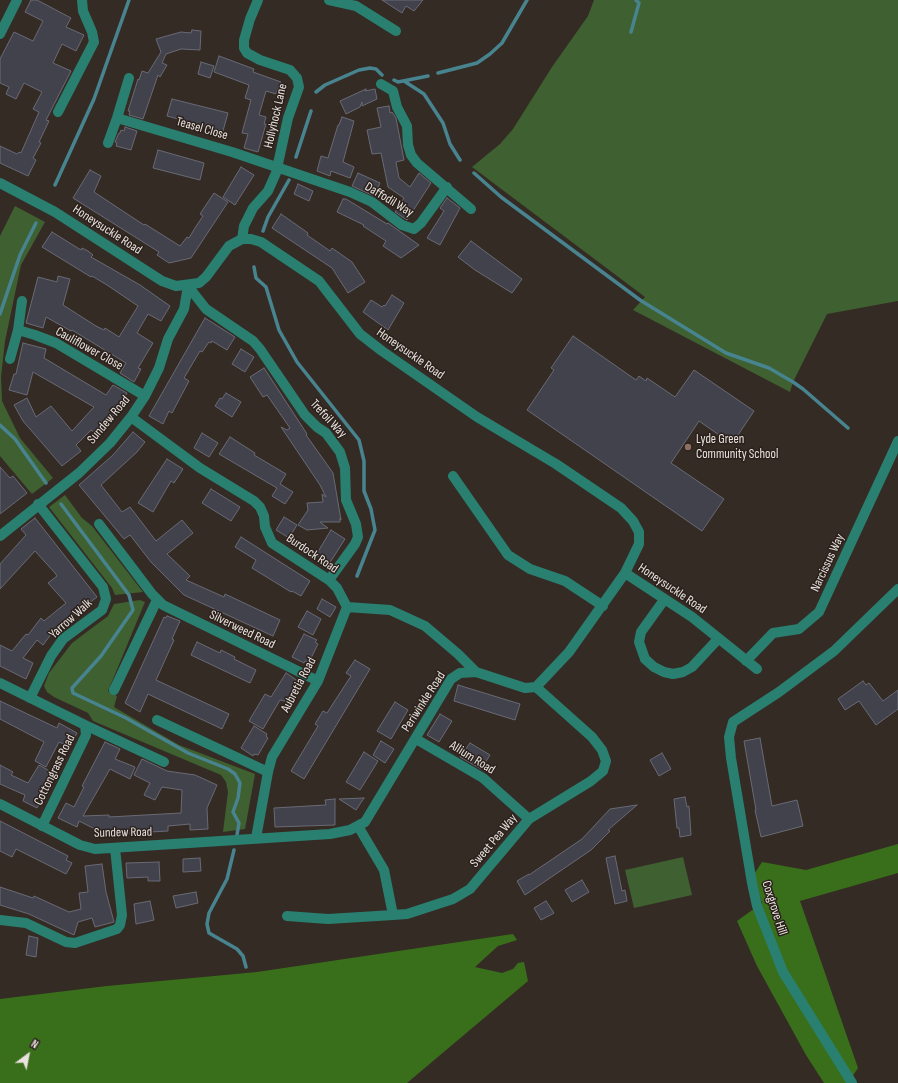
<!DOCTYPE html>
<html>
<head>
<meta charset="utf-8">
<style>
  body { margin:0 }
  #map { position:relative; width:898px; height:1083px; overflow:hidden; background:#352b25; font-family:"Sofia Sans Condensed",sans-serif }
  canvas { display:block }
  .north { position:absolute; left:8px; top:1035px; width:40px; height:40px; -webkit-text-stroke:3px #2b211c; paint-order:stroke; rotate:32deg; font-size:11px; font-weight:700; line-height:16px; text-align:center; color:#e9e2de }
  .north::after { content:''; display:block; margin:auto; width:14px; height:18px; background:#e9e2de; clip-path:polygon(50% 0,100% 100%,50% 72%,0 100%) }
</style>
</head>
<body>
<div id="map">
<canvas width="898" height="1083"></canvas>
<div class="north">N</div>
</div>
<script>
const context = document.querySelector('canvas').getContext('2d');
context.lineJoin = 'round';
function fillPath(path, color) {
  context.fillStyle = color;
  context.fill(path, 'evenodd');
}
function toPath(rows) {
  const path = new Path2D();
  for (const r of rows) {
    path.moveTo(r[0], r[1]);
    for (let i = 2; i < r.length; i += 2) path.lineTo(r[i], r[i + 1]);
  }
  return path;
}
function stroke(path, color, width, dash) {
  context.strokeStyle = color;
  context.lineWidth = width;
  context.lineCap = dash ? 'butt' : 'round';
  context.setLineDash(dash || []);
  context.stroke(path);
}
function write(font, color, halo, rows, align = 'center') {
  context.font = font + ' "Sofia Sans Condensed",sans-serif';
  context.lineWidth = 3;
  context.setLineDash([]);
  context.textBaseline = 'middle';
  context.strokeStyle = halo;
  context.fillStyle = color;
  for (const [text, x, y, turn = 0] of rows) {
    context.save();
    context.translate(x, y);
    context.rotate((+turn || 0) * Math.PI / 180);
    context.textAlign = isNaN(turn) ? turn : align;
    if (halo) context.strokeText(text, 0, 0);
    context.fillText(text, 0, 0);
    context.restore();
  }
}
fillPath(toPath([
  [594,0,898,0,898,301,827,314,793,382,790,392,633,310,645,297,472,167,500,144,513,129,552,67,588,16],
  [15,206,45,222,21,265,5,341,1,377,2,401,20,438,53,478,32,494,0,456,0,236],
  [65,495,82,518,92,526,143,592,115,595,112,588,49,507],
  [140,600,145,602,108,691,117,696,114,707,179,745,255,774,245,829,223,832,228,792,226,782,221,775,93,721,88,713,54,697,47,692,44,686,49,673,72,643,108,616,114,604],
  [683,857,692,895,634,908,625,870]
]), '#3f6030');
fillPath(toPath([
  [898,844,898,873,800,901,858,1068,848,1083,824,1083,806,1055,757,966,737,921,762,903,753,876,762,862,806,870],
  [513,934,517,940,498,946,475,967,502,973,513,969,518,963,524,962,528,981,407,1083,0,1083,0,999,107,986,257,972]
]), '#396f1a');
stroke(toPath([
  [631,32,639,3,636,0],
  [438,73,477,63,490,54,502,43,527,0],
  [394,80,398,82,428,76],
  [404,81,424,94,443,123,450,144,460,160],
  [316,92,325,85,359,70,370,68,376,69,382,75],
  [296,157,311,111],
  [474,173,501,197,640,300,726,353,769,368,793,382,803,389,848,428],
  [55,185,94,99,129,0],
  [263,231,268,217,289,180],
  [254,267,256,278,266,287,279,330,297,362,359,440,364,461,364,491,371,509,375,530,357,576],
  [0,314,20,255,36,223],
  [0,425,15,439,46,483],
  [61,504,129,595,133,610,101,656,72,688,73,693,126,718,188,753,228,769,235,774,240,783,238,798,233,812,239,823,237,835],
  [234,850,227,879,209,913,207,924,209,933,237,949,243,956,246,967]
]), '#47848f', 3.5);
const building = toPath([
  [31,0,37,0,71,18,66,27,84,35,76,51,62,44,53,63,71,71,46,120,49,121,39,142,41,143,33,158,36,160,28,176,0,163,0,146,17,154,19,152,21,153,39,112,33,109,42,92,24,83,16,99,6,94,9,87,0,83,0,59,14,32,33,41,43,21,25,12,31,0],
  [382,0,423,0,414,11,406,6,402,13,382,0],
  [192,30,201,31,200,50,181,49,166,54,162,63,167,65,160,77,158,75,143,119,129,115,130,111,128,111,138,79,139,80,142,71,148,73,161,52,156,39,181,32,191,33,192,30],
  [219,56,254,69,253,72,281,82,276,94,266,91,259,115,266,117,264,124,266,124,258,152,244,148,248,134,242,133,251,100,245,98,249,85,214,72,219,56],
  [201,62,214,66,210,78,198,74,201,62],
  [366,89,365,91,375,89,377,99,362,106,362,102,360,107,346,114,340,101,366,89],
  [172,99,228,113,223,131,167,116,172,99],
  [389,106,390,113,392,112,396,118,404,160,396,162,399,178,410,187,419,173,431,183,407,220,395,212,404,198,388,187,381,153,372,154,367,130,381,127,377,108,389,106],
  [342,117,354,121,343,162,354,167,350,178,331,171,330,176,317,171,321,156,328,158,338,125,339,125,342,117],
  [125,127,137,131,131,150,116,146,117,143,115,142,119,133,120,133,121,130,124,131,125,127],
  [158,150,204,163,200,180,153,168,158,150],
  [241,167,254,175,235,205,223,197,241,167],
  [90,170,101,176,94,192,144,225,145,224,180,246,187,237,189,238,195,228,203,216,200,214,214,193,228,202,191,258,169,263,157,255,159,252,73,198,90,170],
  [358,173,380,183,374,196,352,186,358,173],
  [298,184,313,191,309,201,294,194,298,184],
  [447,198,460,208,440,245,427,238,444,211,440,208,447,198],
  [343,199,346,199,387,224,388,223,419,245,401,258,383,246,386,241,363,226,364,225,337,212,343,199],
  [281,214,308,233,307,235,330,251,332,248,352,262,365,282,348,293,332,268,272,228,281,214],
  [52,232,81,250,82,248,88,251,93,255,91,257,140,285,170,306,161,321,148,314,137,333,153,343,138,368,141,369,134,382,120,373,126,363,72,330,71,331,46,317,43,328,26,323,38,277,57,282,58,276,70,279,63,305,96,326,104,330,105,328,119,337,138,306,107,285,92,276,91,277,42,247,52,232],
  [471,241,522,279,512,293,475,270,458,257,471,241],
  [392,295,404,303,388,330,363,312,371,300,382,307,384,305,385,306,392,295],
  [205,318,235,337,227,350,212,341,211,343,209,342,202,352,200,351,184,378,189,381,172,413,169,411,163,424,149,416,205,318],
  [573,336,636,380,639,376,646,381,647,378,675,397,694,370,754,411,732,444,699,421,671,463,724,499,702,531,527,410,554,370,551,368,573,336],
  [23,343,46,349,44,358,106,395,113,385,127,393,116,413,96,434,91,430,76,445,81,451,62,466,23,421,14,405,27,398,36,417,51,406,72,431,94,407,33,372,27,395,9,390,14,374,16,374,23,343],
  [241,349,254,357,245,372,232,364,241,349],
  [264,368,307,434,306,435,333,473,341,520,340,518,340,522,320,522,328,528,307,530,298,525,308,510,307,503,323,502,322,494,326,497,320,485,281,427,287,430,290,428,267,395,263,397,250,377,264,368],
  [226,393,241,402,232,417,215,406,220,398,222,399,226,393],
  [133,432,145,442,137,452,101,485,122,512,130,507,156,541,182,520,193,533,167,554,190,576,186,580,224,597,225,594,280,620,273,636,184,595,151,562,130,535,124,539,79,485,113,455,133,432],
  [202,433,218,443,209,457,194,448,202,433],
  [230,437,255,453,254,455,286,474,280,484,293,492,285,504,272,496,277,488,219,454,230,437],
  [167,459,183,469,174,483,171,481,153,512,138,503,167,459],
  [0,467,10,478,13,476,27,493,0,514,0,467],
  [211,489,240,507,231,521,202,503,211,489],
  [284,517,297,525,289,538,276,530,284,517],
  [35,518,97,597,55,629,43,645,37,640,23,658,33,663,26,679,0,666,0,645,12,651,26,634,28,635,41,618,44,621,66,603,48,583,57,576,55,573,35,551,0,589,0,564,26,535,21,529,35,518],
  [331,530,345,539,329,564,316,555,331,530],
  [241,537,310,581,301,596,292,591,291,592,252,568,256,560,235,547,241,537],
  [322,599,336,607,330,617,317,609,322,599],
  [307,611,321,619,313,635,298,627,307,611],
  [167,616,180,621,172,639,174,640,156,680,229,714,222,729,148,694,140,712,125,703,164,617,166,618,167,616],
  [304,634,317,640,315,642,318,644,309,662,305,661,304,663,292,657,304,634],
  [197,642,220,653,221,650,235,657,234,659,256,670,250,683,191,655,197,642],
  [355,660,370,669,304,779,291,771,318,726,315,724,323,711,327,713,351,676,346,673,355,660],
  [286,673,298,681,297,683,299,685,289,702,280,700,263,729,249,721,265,694,271,697,286,673],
  [863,681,866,685,869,683,883,701,898,690,898,709,876,725,859,701,845,710,838,699,863,681],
  [458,685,520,704,515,720,454,701,458,685],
  [0,701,57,728,59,723,77,733,70,747,59,742,46,767,35,761,44,742,0,719,0,701],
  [395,702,408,710,391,739,377,731,395,702],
  [440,714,452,721,439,742,427,735,440,714],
  [254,726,267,734,266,736,268,738,258,755,254,754,253,756,241,748,254,726],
  [760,738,772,806,797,800,803,826,761,837,755,810,756,810,744,741,760,738],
  [381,741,394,749,385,763,373,755,381,741],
  [105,742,120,749,115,759,135,767,130,779,110,769,83,816,109,815,109,817,181,813,182,790,162,787,155,800,144,795,150,783,134,775,142,759,167,771,195,775,217,785,207,808,208,829,190,830,190,824,168,826,168,831,97,835,97,830,79,821,77,827,58,818,66,803,74,807,84,787,82,786,105,742],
  [470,743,490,755,481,769,460,757,470,743],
  [364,752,378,761,360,790,346,782,364,752],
  [662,753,671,769,659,776,650,760,662,753],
  [0,765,13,772,11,775,28,783,39,765,55,774,37,808,23,801,25,795,0,784,0,765],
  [685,797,687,807,689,806,691,835,680,837,679,828,677,828,674,799,685,797],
  [364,798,356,810,339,799,364,798],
  [335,799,335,825,275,827,274,808,326,805,325,800,335,799],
  [637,805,608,830,610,831,591,850,525,895,517,881,529,874,529,875,582,839,610,809,637,805],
  [0,821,68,856,66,860,72,863,66,874,16,849,12,857,0,851,0,821],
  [615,856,622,891,625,890,627,901,615,904,606,858,615,856],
  [200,858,201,871,183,872,183,859,200,858],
  [159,862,160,881,148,881,148,877,127,878,126,863,159,862],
  [102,864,106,892,114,922,95,927,92,918,78,922,74,935,29,914,0,905,0,887,33,898,34,896,69,912,81,909,79,893,88,892,85,866,102,864],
  [582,880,589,892,572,902,565,890,582,880],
  [196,892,198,903,176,908,173,896,196,892],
  [150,901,154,920,136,924,134,904,150,901],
  [546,901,554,913,541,920,534,908,546,901],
  [29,936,38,938,36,957,26,955,29,936]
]);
fillPath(building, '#42424c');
stroke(building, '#696a75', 1);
stroke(toPath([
  [329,0,356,6,396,31],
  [0,34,17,0],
  [381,84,393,91,397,107,407,126,408,145,411,155,417,163,471,209],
  [58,112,94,42,92,32,83,11,82,0],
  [117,118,232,152,350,192,372,202,402,225,414,229,421,223,447,187],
  [108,143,117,118,129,78],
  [0,183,55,212,162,281,176,286,199,283,206,277,229,246,242,239,251,239,261,242,319,281,360,334,382,351,477,417,556,464,621,508,633,521,639,532,639,544,625,573,569,652,536,687,525,688,476,672,460,673,451,679,365,822,350,830,330,834,95,849,80,845,0,804],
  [242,239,244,226,253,208,268,191,276,173,288,118,299,87,297,78,290,70,260,60,247,53,244,48,244,40,250,19,258,0],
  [188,286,206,309,253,341,260,349,305,415,317,427,326,433,340,452,345,468,346,500,356,524,358,537,355,544,329,580],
  [18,330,35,335,56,343,145,396],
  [10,359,18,330,22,301],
  [131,417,200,468,254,501,260,507,264,516,265,527,272,543,329,580,337,588,347,607],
  [453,476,508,555,530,569,565,581,603,606],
  [99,524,152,594,163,605,318,681],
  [0,536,79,473,110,443,131,417,145,396,159,368,168,339,184,309,188,286],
  [625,573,692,617,757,669],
  [664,600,641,632,639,642,645,659,654,667,664,672,673,674,683,672,692,667,718,639],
  [347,607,390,610,425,626,458,654,476,672],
  [746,661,773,633,799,629,819,612,898,441],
  [0,683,85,725,86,735,42,826],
  [114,690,157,600],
  [30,698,51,656,63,639,102,610,106,599,103,587,38,504],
  [157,720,268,772,272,757,318,681,347,607],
  [85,725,164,762],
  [416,739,483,778,529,819],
  [358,826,384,870,393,915],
  [256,838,268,772],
  [287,916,328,919,393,915,407,914,453,899,470,889,529,819,591,781,603,771,606,761,602,750,592,737,536,687],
  [0,920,26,923,66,942,75,943,117,929,120,925,122,915,115,848],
  [852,1083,783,972,757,906,752,883,731,758,729,737,733,722,779,692,834,651,898,589]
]), '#298070', 10);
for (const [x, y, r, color] of [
  [688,447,4,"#8d6e63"]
]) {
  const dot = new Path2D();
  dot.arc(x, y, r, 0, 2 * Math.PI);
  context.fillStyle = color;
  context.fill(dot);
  stroke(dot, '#2b211c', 1.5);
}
write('13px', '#e9e2de', '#2b211c', [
  ["Hollyhock Lane",276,116,-77],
  ["Teasel Close",202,129,16],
  ["Daffodil Way",389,200,31],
  ["Honeysuckle Road",107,230,33],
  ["Cauliflower Close",89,349,29],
  ["Honeysuckle Road",410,354,35],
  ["Trefoil Way",328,419,47],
  ["Sundew Road",109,420,-50],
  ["Burdock Road",312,554,34],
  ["Narcissus Way",828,563,-65],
  ["Honeysuckle Road",672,589,34],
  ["Yarrow Walk",71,619,-42],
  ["Silverweed Road",242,630,26],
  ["Aubretia Road",299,685,-62],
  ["Periwinkle Road",424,702,-57],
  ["Allium Road",472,758,32],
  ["Cottongrass Road",55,770,-64],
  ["Sundew Road",123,833,-1],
  ["Sweet Pea Way",494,841,-50],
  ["Coxgrove Hill",774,908,72]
]);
write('13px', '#e9e2de', '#2b211c', [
  ["Lyde Green",696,440],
  ["Community School",696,455]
], 'left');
</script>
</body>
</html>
